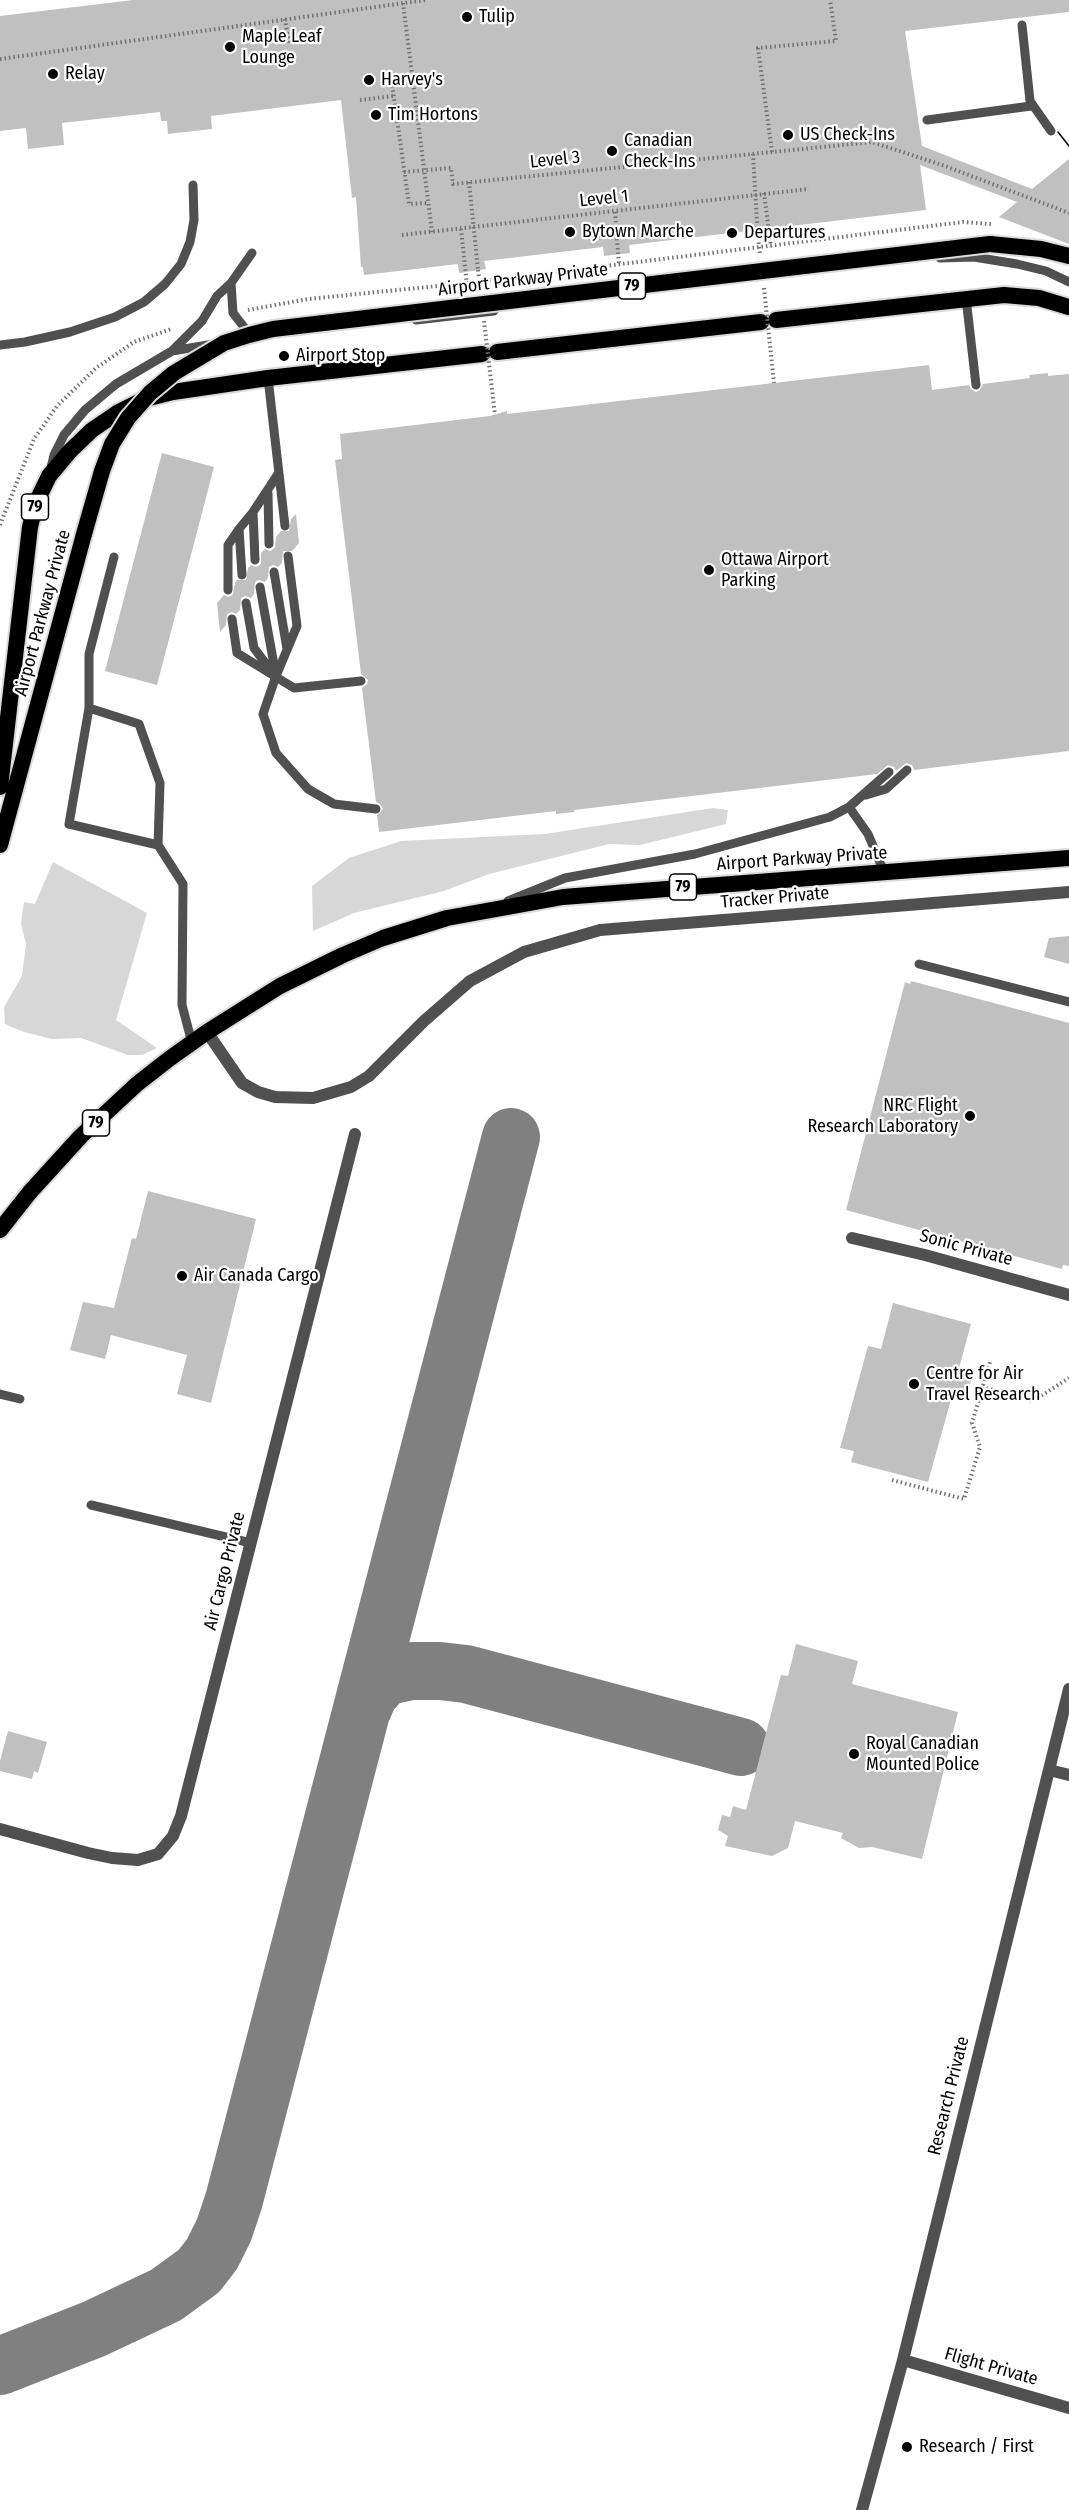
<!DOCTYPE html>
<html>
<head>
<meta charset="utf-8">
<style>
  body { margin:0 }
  canvas { display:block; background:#fff }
</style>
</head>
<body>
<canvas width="1069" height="2510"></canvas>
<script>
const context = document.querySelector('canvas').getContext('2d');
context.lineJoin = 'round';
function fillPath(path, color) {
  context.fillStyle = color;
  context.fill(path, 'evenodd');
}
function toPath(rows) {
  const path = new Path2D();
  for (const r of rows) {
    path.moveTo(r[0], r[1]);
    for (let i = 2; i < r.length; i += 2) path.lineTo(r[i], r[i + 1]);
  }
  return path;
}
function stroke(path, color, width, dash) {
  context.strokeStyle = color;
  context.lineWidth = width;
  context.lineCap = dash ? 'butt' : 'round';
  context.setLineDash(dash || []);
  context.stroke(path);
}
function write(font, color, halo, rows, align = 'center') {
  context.font = font + ' "Fira Sans Condensed",sans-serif';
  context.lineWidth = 4.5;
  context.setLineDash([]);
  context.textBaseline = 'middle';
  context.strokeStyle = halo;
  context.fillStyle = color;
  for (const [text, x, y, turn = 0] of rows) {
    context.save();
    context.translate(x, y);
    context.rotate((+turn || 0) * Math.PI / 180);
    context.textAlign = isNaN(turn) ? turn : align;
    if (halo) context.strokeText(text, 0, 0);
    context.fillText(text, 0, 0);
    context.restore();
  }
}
fillPath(toPath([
  [713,808,728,810,726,824,640,845,609,844,489,874,444,891,354,913,313,931,312,886,349,858,401,841,545,834],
  [53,862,147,913,116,1020,157,1048,142,1055,128,1055,81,1038,52,1039,24,1032,5,1024,4,1007,22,976,26,944,21,924,24,902,35,904]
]), '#d7d7d7');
stroke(toPath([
  [363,1708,369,1694,384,1677,411,1671,440,1671,466,1674,741,1747],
  [0,2366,94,2329,166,2295,199,2271,212,2254,224,2230,234,2200,511,1137]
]), '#808080', 58);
fillPath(toPath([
  [133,0,1069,0,1069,12,905,31,922,146,1032,189,1069,159,1069,244,999,217,1017,202,920,165,926,210,775,228,776,236,749,239,748,231,629,245,630,253,604,256,603,247,484,261,486,269,459,273,458,264,364,275,363,267,361,267,356,197,352,198,341,100,211,116,212,129,168,134,167,121,161,121,160,112,62,123,64,145,28,149,26,128,0,131,0,16],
  [929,365,932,390,969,385,971,389,976,392,980,390,983,384,1030,378,1029,375,1048,373,1048,376,1069,374,1069,751,914,770,912,765,906,763,896,771,894,767,888,765,877,774,574,810,575,812,556,814,556,811,379,832,377,815,383,809,380,804,376,802,362,688,367,684,368,680,361,674,335,460,342,459,340,434,490,416,507,411,507,414],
  [162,453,214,467,157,685,105,671],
  [296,514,299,543,292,551,283,551,282,563,278,567,273,565,269,567,268,578,265,582,259,580,255,582,254,594,251,598,245,596,241,598,240,610,236,614,232,612,227,614,226,625,220,632,217,603,224,595,229,597,233,594,235,583,237,580,246,580,248,568,251,565,256,567,261,564,261,553,265,549,270,551,275,548,276,537,281,531,289,531,291,519],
  [1069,936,1069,964,1044,957,1049,938],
  [911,981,1069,1023,1069,1266,1063,1265,1062,1269,846,1210,905,982,910,984],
  [148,1191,256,1219,211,1403,177,1394,187,1355,111,1335,105,1359,70,1350,83,1302,114,1308,132,1238,136,1239],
  [893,1303,971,1324,959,1368,973,1372,966,1400,952,1396,928,1482,851,1462,854,1451,840,1448,868,1346,881,1349],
  [796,1644,858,1661,852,1684,958,1712,922,1859,872,1847,859,1848,841,1838,843,1833,795,1821,788,1848,772,1856,725,1846,728,1836,718,1830,722,1815,730,1817,733,1806,746,1810,781,1675,788,1676],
  [8,1731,47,1742,38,1773,34,1771,32,1779,0,1771,0,1761]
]), '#c0c0c0');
const trunk = toPath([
  [990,244,1041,249,1069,256],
  [776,320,1004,295,1039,298,1069,307],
  [497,352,761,322],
  [0,787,30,527,36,503,49,476,70,451,92,430,117,413,145,399,173,392,268,378,482,354],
  [0,845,84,534],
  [0,1230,30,1192,81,1136,137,1084,169,1059,207,1032,280,986,343,955,383,938,447,918,563,897,1069,858]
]);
stroke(trunk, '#dbdbdb', 20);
stroke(toPath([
  [403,3,432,232],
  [285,19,289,45],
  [0,59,426,0],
  [391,77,409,204,428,203],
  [360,100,393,96],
  [772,152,758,48,836,41,830,0],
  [753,154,758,238],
  [404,172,451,168,453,184,872,142,945,166,1069,213],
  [469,182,478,270],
  [764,193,771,247],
  [615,212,619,265],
  [461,229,467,285],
  [402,235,809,189],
  [248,310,308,299,467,283,963,222,991,224],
  [0,525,34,439,57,406,96,368,134,342,171,329],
  [982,1387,1033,1401,1069,1378],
  [892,1480,964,1499,980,1447,972,1423,990,1362]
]), '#727272', 4, [1.5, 3]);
stroke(toPath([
  [1022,25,1030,101,1051,131],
  [927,120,1031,106],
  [940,258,974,257,1017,264,1046,271,1069,282],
  [231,283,233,313,251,336],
  [966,298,976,385],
  [416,320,494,311],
  [0,345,25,342,70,332,115,317,144,302,165,284,181,264,190,242,194,220,193,185],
  [172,351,202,321,217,296,231,283,252,253],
  [268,378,285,526],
  [51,468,54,455,64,435,85,410,116,384,172,351,214,344],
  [268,493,269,544],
  [288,556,297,626,276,676,263,714,276,753,308,789,334,804,376,809],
  [255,560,253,512,278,474],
  [274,572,287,649],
  [242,575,239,529,253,512],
  [260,587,276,676],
  [228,590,228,545,239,529],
  [246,603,254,648,272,672],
  [232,619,237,653,294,688,361,681],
  [89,708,89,654,114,557],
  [866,795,886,789,907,770],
  [849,807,868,834,884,872],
  [158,845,69,824,89,708,139,724,160,783,158,845,183,884,182,1005,192,1043],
  [508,901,565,878,695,854,830,817,849,807,889,772],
  [919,964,1069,1002],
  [0,1394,20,1399],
  [91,1505,251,1543]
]), '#505050', 9);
stroke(toPath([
  [207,1032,242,1083,258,1092,275,1097,313,1098,351,1087,369,1076,424,1021,470,981,524,952,576,937,600,930,1069,892],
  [852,1238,925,1255,1069,1295],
  [1049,1770,1069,1775],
  [0,1829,88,1853,112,1858,138,1860,158,1854,173,1836,181,1816,355,1134],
  [903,2360,1069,2408],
  [862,2510,903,2360,1069,1689]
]), '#505050', 12);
stroke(trunk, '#000', 16);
stroke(toPath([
  [1058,132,1069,146]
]), '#000', 1.5);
const trunkBridge = toPath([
  [84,534,102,471,112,444,128,418,150,393,174,373,224,343,249,335,273,329,990,244]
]);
stroke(trunkBridge, '#dbdbdb', 20, []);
stroke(toPath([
  [758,238,760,254],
  [478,270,480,286],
  [764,288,774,383],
  [484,321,495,415]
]), '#727272', 4, [1.5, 3]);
stroke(trunkBridge, '#000', 16);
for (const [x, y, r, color] of [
  [467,17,6,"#000"],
  [230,47,6,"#000"],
  [53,74,6,"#000"],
  [369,80,6,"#000"],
  [376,115,6,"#000"],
  [788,135,6,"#000"],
  [612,151,6,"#000"],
  [570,232,6,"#000"],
  [732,233,6,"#000"],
  [284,356,6,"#000"],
  [709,570,6,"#000"],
  [970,1116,6,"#000"],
  [182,1276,6,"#000"],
  [914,1384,6,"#000"],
  [854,1754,6,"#000"],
  [907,2447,6,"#000"]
]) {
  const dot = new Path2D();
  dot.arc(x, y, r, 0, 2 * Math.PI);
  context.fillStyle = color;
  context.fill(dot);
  stroke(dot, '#fff', 2);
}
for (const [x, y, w] of [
  [632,286,27],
  [35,507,27],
  [683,887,27],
  [96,1123,27]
]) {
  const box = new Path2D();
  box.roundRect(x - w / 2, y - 13, w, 26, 4.5);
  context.fillStyle = '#fff';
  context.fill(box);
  stroke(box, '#000', 1.5);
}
write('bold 16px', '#000', null, [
  ["79",632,286],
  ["79",35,507],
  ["79",683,887],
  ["79",96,1123]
]);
write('18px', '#000', '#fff', [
  ["Tulip",479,17],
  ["Maple Leaf",242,37],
  ["Lounge",242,58],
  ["Relay",65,74],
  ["Harvey's",381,80],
  ["Tim Hortons",388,115],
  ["US Check-Ins",800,135],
  ["Canadian",624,141],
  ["Check-Ins",624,162],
  ["Bytown Marche",582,232],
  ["Departures",744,233],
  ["Airport Stop",296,356],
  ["Ottawa Airport",721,560],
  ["Parking",721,581],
  ["NRC Flight",958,1106,"right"],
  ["Research Laboratory",958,1127,"right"],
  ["Air Canada Cargo",194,1276],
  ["Centre for Air",926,1374],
  ["Travel Research",926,1395],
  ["Royal Canadian",866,1744],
  ["Mounted Police",866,1765],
  ["Research / First",919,2447]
], 'left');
write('18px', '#000', '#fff', [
  ["Level 3",555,160,-6],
  ["Level 1",604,199,-6],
  ["Airport Parkway Private",523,280,-7],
  ["Airport Parkway Private",43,613,-75],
  ["Airport Parkway Private",802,859,-4],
  ["Tracker Private",775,898,-5],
  ["Sonic Private",966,1248,15],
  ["Air Cargo Private",225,1571,-76],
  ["Research Private",949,2096,-76],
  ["Flight Private",991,2367,16]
]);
</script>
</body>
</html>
